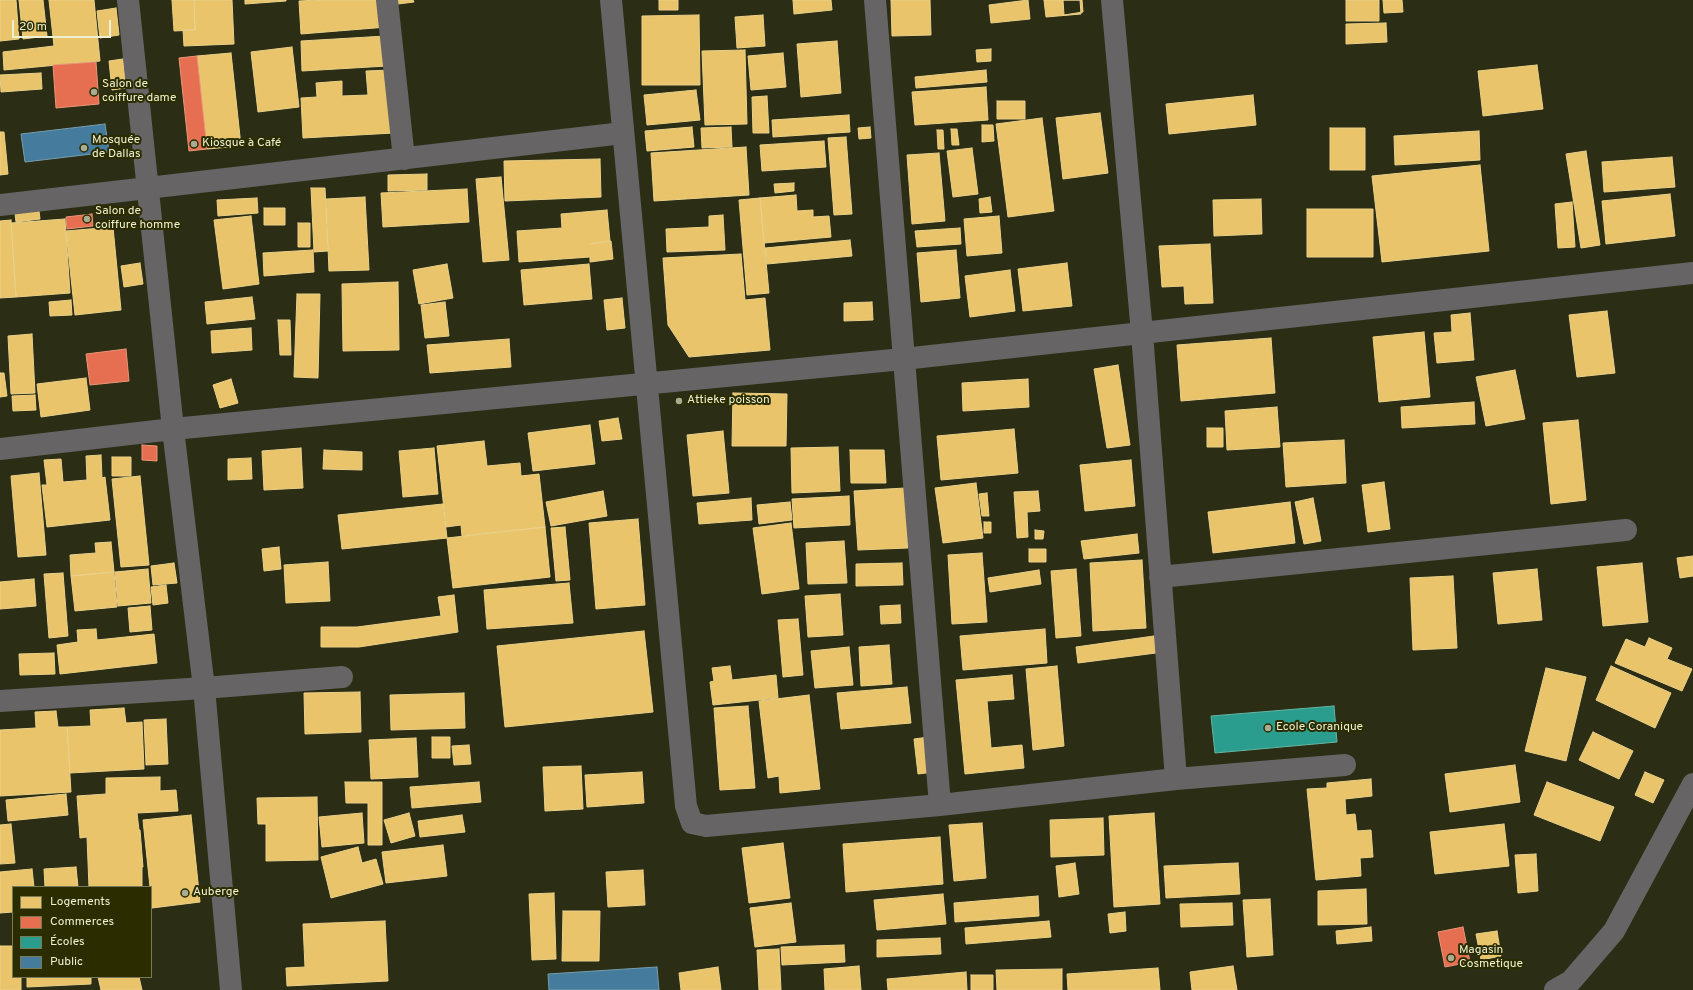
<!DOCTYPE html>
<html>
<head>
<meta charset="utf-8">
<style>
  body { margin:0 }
  #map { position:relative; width:1693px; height:990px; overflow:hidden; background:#2c2d15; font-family:Overpass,sans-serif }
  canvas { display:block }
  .legend { position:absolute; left:12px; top:886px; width:140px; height:92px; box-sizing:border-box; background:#2b2d00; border:1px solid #797b54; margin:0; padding:5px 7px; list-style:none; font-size:12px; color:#edf0d2 }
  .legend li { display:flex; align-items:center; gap:8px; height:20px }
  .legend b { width:20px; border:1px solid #797b54 }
  .scale { position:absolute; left:12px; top:20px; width:99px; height:18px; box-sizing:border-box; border:2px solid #edf0d2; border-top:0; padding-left:5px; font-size:12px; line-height:14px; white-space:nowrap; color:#edf0d2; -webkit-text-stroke:3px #2b2d00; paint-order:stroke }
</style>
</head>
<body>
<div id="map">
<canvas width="1693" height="990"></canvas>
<ul class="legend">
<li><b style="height:11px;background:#e9c46a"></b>Logements</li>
<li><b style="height:11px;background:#e76f51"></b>Commerces</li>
<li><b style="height:11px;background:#2a9d8f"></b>Écoles</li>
<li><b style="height:11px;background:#457b9d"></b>Public</li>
</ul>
<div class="scale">20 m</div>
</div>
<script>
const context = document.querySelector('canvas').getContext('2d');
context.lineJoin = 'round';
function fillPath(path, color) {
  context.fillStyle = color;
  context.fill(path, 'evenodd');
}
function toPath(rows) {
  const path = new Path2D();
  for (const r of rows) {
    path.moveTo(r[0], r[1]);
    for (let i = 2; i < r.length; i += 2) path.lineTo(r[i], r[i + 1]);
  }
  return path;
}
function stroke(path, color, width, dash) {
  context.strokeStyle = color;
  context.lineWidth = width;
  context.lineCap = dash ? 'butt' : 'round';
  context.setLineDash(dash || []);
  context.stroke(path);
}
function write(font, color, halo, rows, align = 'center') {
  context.font = font + ' Overpass,sans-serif';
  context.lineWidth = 4;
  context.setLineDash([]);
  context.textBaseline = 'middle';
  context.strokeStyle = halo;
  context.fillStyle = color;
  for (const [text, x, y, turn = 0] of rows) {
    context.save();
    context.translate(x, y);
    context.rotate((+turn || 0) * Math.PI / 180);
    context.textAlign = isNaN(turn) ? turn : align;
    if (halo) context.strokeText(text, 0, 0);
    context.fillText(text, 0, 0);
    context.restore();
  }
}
const homes = toPath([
  [0,0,16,0,19,39,0,41,0,0],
  [19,0,43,0,47,36,23,39,19,0],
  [49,0,94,0,100,61,4,70,3,52,54,46,49,0],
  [172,0,194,0,195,30,174,31,172,0],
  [194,0,232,0,234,44,184,46,183,30,195,30,194,0],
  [245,0,286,0,286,1,245,4,245,0],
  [317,0,384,0,387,27,301,34,299,1,317,0],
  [398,0,413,0,414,2,398,4,398,0],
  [659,0,678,0,678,10,659,10,659,0],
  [793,0,831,0,832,10,794,14,793,0],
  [891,0,930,0,931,35,892,36,891,0],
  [1028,0,1030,19,991,23,989,5,1028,0],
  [1044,0,1080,0,1081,14,1046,17,1044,0],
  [1063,0,1082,0,1083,12,1064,15,1063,0],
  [1346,0,1379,0,1379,21,1346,21,1346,0],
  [1383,0,1402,0,1403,12,1384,13,1383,0],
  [116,8,119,35,100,38,97,11,116,8],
  [699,15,700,85,642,85,642,16,699,15],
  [763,15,765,46,737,48,735,17,763,15],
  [1386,23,1387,42,1346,44,1346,24,1386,23],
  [386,36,387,66,302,71,301,41,386,36],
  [837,41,841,93,801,97,797,44,837,41],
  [292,47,299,107,258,112,251,52,292,47],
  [991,49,991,61,977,62,976,50,991,49],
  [745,50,747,124,705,125,702,51,745,50],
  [231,53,241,146,207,149,197,56,231,53],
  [783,53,786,87,751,90,748,56,783,53],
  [123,59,126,88,112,90,109,61,123,59],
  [1537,65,1543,109,1483,116,1478,71,1537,65],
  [391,70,394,133,303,138,301,98,317,97,316,83,342,81,342,96,368,95,366,71,391,70],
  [986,70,987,82,916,88,915,77,986,70],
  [41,73,42,89,1,92,0,75,41,73],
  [986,87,988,120,915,125,912,92,986,87],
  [696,90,700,120,647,125,644,95,696,90],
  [1253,95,1256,125,1169,134,1166,104,1253,95],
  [767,96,769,133,753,133,752,97,767,96],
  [997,101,1025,101,1025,119,997,119,997,101],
  [1100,113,1108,173,1063,179,1056,118,1100,113],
  [849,115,850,132,773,137,772,120,849,115],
  [1042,118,1054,211,1008,217,996,124,1042,118],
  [982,125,993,125,994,141,982,142,982,125],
  [692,127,694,147,647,151,645,131,692,127],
  [731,127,732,147,702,148,701,128,731,127],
  [870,127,871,138,859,139,858,128,870,127],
  [1330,128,1365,128,1365,170,1330,170,1330,128],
  [951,129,957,129,959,145,952,145,951,129],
  [937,130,943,130,944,149,938,149,937,130],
  [1479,131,1480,160,1395,165,1394,136,1479,131],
  [0,132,4,132,8,174,0,175,0,132],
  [846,137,852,214,834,215,828,138,846,137],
  [824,141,826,167,762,171,760,145,824,141],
  [746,147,749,195,654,201,651,153,746,147],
  [972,148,978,194,953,197,947,151,972,148],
  [1586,151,1600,245,1581,248,1566,154,1586,151],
  [939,153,945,221,912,224,907,155,939,153],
  [1672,157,1675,187,1604,192,1602,162,1672,157],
  [600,159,601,197,505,201,504,161,600,159],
  [1480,165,1489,251,1382,262,1372,176,1480,165],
  [427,174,427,190,388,191,388,175,427,174],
  [501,177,509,260,483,262,476,179,501,177],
  [794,183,794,191,775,193,774,184,794,183],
  [311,188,325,188,328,251,314,252,311,188],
  [467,189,469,222,383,227,381,193,467,189],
  [1670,194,1675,236,1606,244,1602,201,1670,194],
  [796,195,797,211,813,210,813,217,829,216,831,237,764,243,760,198,796,195],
  [365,197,369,270,329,271,326,199,365,197],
  [990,197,992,212,980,213,979,199,990,197],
  [257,198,258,213,218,216,217,200,257,198],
  [760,198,769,293,747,295,739,200,760,198],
  [1261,199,1262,234,1214,236,1213,200,1261,199],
  [1572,202,1575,247,1558,248,1555,204,1572,202],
  [38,203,40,219,16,222,14,205,38,203],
  [264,208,285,208,285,225,264,225,264,208],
  [1307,209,1373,209,1373,257,1307,257,1307,209],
  [607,210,610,241,589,244,611,241,613,259,590,262,590,257,519,262,517,231,562,228,561,214,607,210],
  [723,215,725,250,667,252,666,229,709,227,709,216,723,215],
  [251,216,259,284,223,289,214,220,251,216],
  [999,216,1002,253,967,256,964,219,999,216],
  [65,219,70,293,16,297,11,223,65,219],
  [11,220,16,297,0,298,0,221,11,220],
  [298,223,310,223,310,247,298,247,298,223],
  [113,227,121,310,75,315,66,231,113,227],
  [960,228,961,244,917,247,915,231,960,228],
  [850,240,852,256,767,264,765,248,850,240],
  [1210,244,1213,303,1185,304,1184,286,1162,287,1159,246,1210,244],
  [313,250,314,272,264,276,263,253,313,250],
  [956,250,960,298,921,302,917,253,956,250],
  [741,254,745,300,765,298,770,350,689,357,668,325,663,258,741,254],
  [140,263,143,284,124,287,121,266,140,263],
  [1067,263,1072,306,1023,311,1018,269,1067,263],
  [447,264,453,298,419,304,413,270,447,264],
  [589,264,592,299,524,305,521,270,589,264],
  [1010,270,1015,311,970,317,965,276,1010,270],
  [398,282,399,350,343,351,342,284,398,282],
  [297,294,320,294,318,378,294,377,297,294],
  [252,297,255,319,207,324,205,302,252,297],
  [622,298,625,328,607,330,604,300,622,298],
  [71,300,72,315,50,316,49,302,71,300],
  [445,302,449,336,425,338,421,305,445,302],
  [872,302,873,320,844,321,844,303,872,302],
  [1607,311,1615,373,1577,377,1569,315,1607,311],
  [1470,313,1474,360,1437,363,1434,333,1452,332,1451,315,1470,313],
  [278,320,290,320,291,355,280,355,278,320],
  [251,328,252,350,212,353,211,331,251,328],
  [1424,332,1430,397,1379,402,1373,337,1424,332],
  [32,334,35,393,11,394,8,336,32,334],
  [1271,338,1275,393,1181,401,1177,345,1271,338],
  [509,339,511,367,430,373,427,345,509,339],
  [1118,365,1130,445,1107,448,1094,369,1118,365],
  [1515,370,1525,419,1486,426,1476,377,1515,370],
  [0,373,4,373,7,396,0,397,0,373],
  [86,378,90,410,41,417,37,384,86,378],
  [231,379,238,403,220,408,213,385,231,379],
  [1028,379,1029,407,963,411,962,383,1028,379],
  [733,393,787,394,786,446,732,446,733,393],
  [35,395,36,410,13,411,12,396,35,395],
  [1474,402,1475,424,1402,428,1401,407,1474,402],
  [1277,407,1280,447,1227,450,1225,411,1277,407],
  [618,418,622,439,602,441,599,421,618,418],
  [1578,420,1586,500,1551,504,1543,423,1578,420],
  [590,425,595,464,533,471,528,433,590,425],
  [1207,428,1223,428,1223,447,1207,447,1207,428],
  [1014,429,1018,473,941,480,937,436,1014,429],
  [723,431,729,493,693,496,687,435,723,431],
  [1344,440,1346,483,1286,487,1283,443,1344,440],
  [484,441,487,466,520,463,521,476,539,474,545,527,462,536,461,525,446,527,437,446,484,441],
  [838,447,840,491,792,493,791,448,838,447],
  [301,448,303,488,264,490,262,451,301,448],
  [434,448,438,494,403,497,399,451,434,448],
  [324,450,362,452,362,470,323,469,324,450],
  [850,450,884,450,886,483,851,483,850,450],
  [101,455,102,478,105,477,110,520,47,527,42,485,47,485,44,460,61,459,63,482,87,480,86,456,101,455],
  [112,457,131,457,131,476,112,476,112,457],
  [251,458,252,479,228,480,228,459,251,458],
  [1131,460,1135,506,1085,511,1080,465,1131,460],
  [39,473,46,555,18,557,11,476,39,473],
  [140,476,149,565,121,567,112,479,140,476],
  [1384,482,1390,529,1368,532,1362,485,1384,482],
  [976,483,983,538,943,543,935,488,976,483],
  [905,488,908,548,858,550,854,491,905,488],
  [603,491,607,516,551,526,546,502,603,491],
  [1038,491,1040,511,1027,512,1028,537,1017,538,1014,492,1038,491],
  [987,493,989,516,982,516,979,494,987,493],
  [849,496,850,525,794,528,792,499,849,496],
  [751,498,752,520,699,524,697,503,751,498],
  [1313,498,1321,541,1304,544,1295,502,1313,498],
  [790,502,792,520,759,524,757,505,790,502],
  [1290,502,1295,543,1213,553,1208,512,1290,502],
  [443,504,447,538,342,549,338,515,443,504],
  [638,519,645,605,596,609,589,523,638,519],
  [984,522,991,522,991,533,984,533,984,522],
  [791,523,799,589,762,594,753,528,791,523],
  [545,527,550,577,453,588,447,538,545,527],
  [565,527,570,580,556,581,551,528,565,527],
  [1035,530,1044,531,1043,539,1035,539,1035,530],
  [1137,534,1139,553,1084,559,1081,541,1137,534],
  [844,541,847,583,808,584,806,543,844,541],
  [111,542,114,572,71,576,70,555,96,553,95,543,111,542],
  [279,547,281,569,264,571,262,549,279,547],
  [1029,549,1046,549,1046,562,1029,562,1029,549],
  [982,553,987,622,952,624,948,555,982,553],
  [1693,556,1693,576,1680,578,1677,558,1693,556],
  [1142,560,1146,628,1093,631,1090,563,1142,560],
  [328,562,330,601,286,603,284,565,328,562],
  [174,563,177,583,153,585,151,566,174,563],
  [902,563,903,585,856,586,856,564,902,563],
  [1642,563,1648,622,1603,626,1597,567,1642,563],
  [148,569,151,603,118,606,115,572,148,569],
  [1076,569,1081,636,1056,638,1051,571,1076,569],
  [1537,569,1542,620,1498,624,1493,573,1537,569],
  [1039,570,1041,584,990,592,988,578,1039,570],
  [114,572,117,607,75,611,71,576,114,572],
  [63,573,68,636,49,638,44,574,63,573],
  [1453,576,1457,648,1413,650,1410,578,1453,576],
  [34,579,36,606,0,609,0,582,34,579],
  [569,583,573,623,487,629,484,590,569,583],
  [166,585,168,603,153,605,151,587,166,585],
  [840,594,843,635,808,637,805,596,840,594],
  [454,595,458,632,359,647,321,647,321,627,357,627,441,616,438,597,454,595],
  [900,605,901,623,881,624,880,606,900,605],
  [150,606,152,630,130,632,128,608,150,606],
  [798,619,803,675,783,677,778,620,798,619],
  [96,629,97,640,154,634,157,663,60,674,57,645,78,642,77,630,96,629],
  [1045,629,1047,663,963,670,960,636,1045,629],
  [644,631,653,712,505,727,497,646,644,631],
  [1154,636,1156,653,1078,663,1076,647,1154,636],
  [1649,638,1672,648,1667,659,1692,669,1682,691,1615,663,1626,639,1645,647,1649,638],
  [889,645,892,684,861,686,859,647,889,645],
  [849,647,853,685,815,688,811,651,849,647],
  [54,653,55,674,20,675,19,654,54,653],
  [730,666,732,680,776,675,778,698,713,705,710,682,714,681,712,668,730,666],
  [1057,666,1064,746,1033,750,1026,669,1057,666],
  [1611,666,1671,693,1655,728,1596,700,1611,666],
  [1546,668,1586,677,1566,761,1525,751,1546,668],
  [1012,675,1014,699,987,701,991,748,1022,745,1024,768,965,774,956,680,1012,675],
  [907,687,911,723,841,729,837,693,907,687],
  [360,692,361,732,305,734,304,693,360,692],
  [464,693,465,728,391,730,390,695,464,693],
  [809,695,820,789,780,793,779,776,768,778,759,701,809,695],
  [748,706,755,788,720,790,714,708,748,706],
  [124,708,126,723,142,722,144,769,70,773,67,727,91,726,90,710,124,708],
  [56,711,58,727,67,727,71,792,0,796,0,730,36,728,35,712,56,711],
  [166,719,168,764,146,765,144,720,166,719],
  [1593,732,1633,751,1619,779,1579,760,1593,732],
  [432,737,450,737,450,758,432,758,432,737],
  [929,737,934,772,918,774,914,739,929,737],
  [416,738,418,777,371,779,369,740,416,738],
  [469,745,471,764,454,765,452,746,469,745],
  [1515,765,1520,802,1450,812,1445,774,1515,765],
  [581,766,583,809,545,811,543,767,581,766],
  [642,772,644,803,587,807,585,775,642,772],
  [1645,772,1664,780,1653,803,1635,795,1645,772],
  [160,777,160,791,176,790,178,811,137,813,139,830,140,830,143,867,142,867,142,887,89,887,87,837,80,838,77,796,106,794,106,778,160,777],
  [1371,779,1372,796,1345,799,1346,815,1355,814,1357,831,1371,830,1373,857,1360,858,1361,876,1316,880,1307,789,1327,788,1327,783,1371,779],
  [345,782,382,782,382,845,368,845,368,803,346,803,345,782],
  [479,782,481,802,412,808,410,787,479,782],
  [1547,782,1614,807,1600,841,1534,815,1547,782],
  [66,794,68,815,8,821,6,800,66,794],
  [317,797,318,860,266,861,266,824,258,824,257,798,317,797],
  [362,813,364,843,322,847,319,817,362,813],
  [409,813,415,836,391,843,384,820,409,813],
  [1154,813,1160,904,1114,907,1109,816,1154,813],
  [191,815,200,902,152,908,151,887,150,887,143,820,191,815],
  [462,815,465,832,420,837,418,821,462,815],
  [1103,818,1104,855,1051,857,1050,820,1103,818],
  [982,823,986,878,954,881,949,825,982,823],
  [11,824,15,863,0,864,0,825,11,824],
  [1504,824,1509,866,1435,874,1430,832,1504,824],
  [940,837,943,884,846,892,843,844,940,837],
  [783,843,790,898,749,903,742,848,783,843],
  [443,845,447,876,386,883,382,852,443,845],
  [358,847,362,863,376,859,383,884,331,898,321,857,358,847],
  [1536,854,1538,891,1518,893,1515,855,1536,854],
  [1075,863,1079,894,1059,897,1056,866,1075,863],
  [1238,863,1240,894,1166,898,1164,866,1238,863],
  [76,867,78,887,45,887,44,869,76,867],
  [32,869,34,887,13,887,13,912,0,913,0,872,32,869],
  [643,870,645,905,608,907,606,872,643,870],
  [1366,889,1367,924,1318,925,1318,891,1366,889],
  [554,893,556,959,532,960,529,894,554,893],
  [943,894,946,924,877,930,874,900,943,894],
  [1038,896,1039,916,955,922,954,903,1038,896],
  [1270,899,1273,955,1247,957,1243,900,1270,899],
  [791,903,796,942,755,947,750,908,791,903],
  [1232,903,1233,925,1181,927,1180,904,1232,903],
  [563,911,600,911,599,961,562,961,563,911],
  [1125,912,1126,931,1110,933,1108,914,1125,912],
  [385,921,388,981,287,986,286,968,305,967,303,924,385,921],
  [1049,921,1051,937,966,944,965,928,1049,921],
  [1371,927,1372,941,1337,944,1336,931,1371,927],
  [1497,931,1501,956,1481,960,1476,934,1497,931],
  [940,938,941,954,877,957,877,940,940,938],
  [844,945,845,962,782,965,781,947,844,945],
  [0,946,13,946,13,977,21,977,21,990,0,990,0,946],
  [779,949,781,990,759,990,757,950,779,949],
  [859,966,861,990,825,990,824,969,859,966],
  [1233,966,1237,990,1192,990,1190,972,1233,966],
  [718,967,721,990,681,990,679,973,718,967],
  [1158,968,1160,990,1068,990,1067,974,1158,968],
  [1062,969,1062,990,997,990,996,970,1062,969],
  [966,972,967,990,888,990,887,979,966,972],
  [971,975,993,975,993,990,971,990,971,975],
  [27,977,91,977,91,984,27,987,27,977],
  [98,977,139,977,142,990,101,990,98,977]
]);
fillPath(homes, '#e9c46a');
stroke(homes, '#ead189', 1);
const shops = toPath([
  [197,56,207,149,189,151,179,58,197,56],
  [96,62,99,104,56,108,53,65,96,62],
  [92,214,93,226,67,229,66,217,92,214],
  [126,349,129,381,90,385,86,354,126,349],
  [142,445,157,446,157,461,142,460,142,445],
  [1463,927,1470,962,1445,967,1438,932,1463,927]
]);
fillPath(shops, '#e76f51');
stroke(shops, '#e99678', 1);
const schools = toPath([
  [1334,706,1337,742,1215,753,1211,716,1334,706]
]);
fillPath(schools, '#2a9d8f');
stroke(schools, '#64b6a3', 1);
const public = toPath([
  [105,124,109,152,25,162,21,134,105,124],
  [657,967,659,990,549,990,548,974,657,967]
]);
fillPath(public, '#457b9d');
stroke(public, '#779ead', 1);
stroke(toPath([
  [128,0,173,429,204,688,231,990],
  [387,0,404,159],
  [611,0,686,806,692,823,706,826,940,805,1176,779,1345,765],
  [875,0,940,805],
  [1112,0,1142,333,1176,779],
  [0,205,623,133],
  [0,449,173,429,903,359,1693,273],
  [1160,577,1626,530],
  [0,701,204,688,342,677],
  [1555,990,1571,981,1614,931,1693,784]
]), '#666465', 22);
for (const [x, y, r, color] of [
  [94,92,4,"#a9ac90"],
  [194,144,4,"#a9ac90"],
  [84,148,4,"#a9ac90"],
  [87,219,4,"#a9ac90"],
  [679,401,4,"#a9ac90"],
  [1268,728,4,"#a9ac90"],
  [185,893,4,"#a9ac90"],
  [1451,958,4,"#a9ac90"]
]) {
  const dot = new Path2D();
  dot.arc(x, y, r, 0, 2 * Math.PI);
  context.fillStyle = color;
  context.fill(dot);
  stroke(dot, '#2b2d00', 1.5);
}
write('12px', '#edf0d2', '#2b2d00', [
  ["Salon de",102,85],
  ["coiffure dame",102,99],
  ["Mosquée",92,141],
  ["de Dallas",92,155],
  ["Kiosque à Café",202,144],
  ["Salon de",95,212],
  ["coiffure homme",95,226],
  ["Attieke poisson",687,401],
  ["Ecole Coranique",1276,728],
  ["Auberge",193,893],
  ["Magasin",1459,951],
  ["Cosmetique",1459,965]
], 'left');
</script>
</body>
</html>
